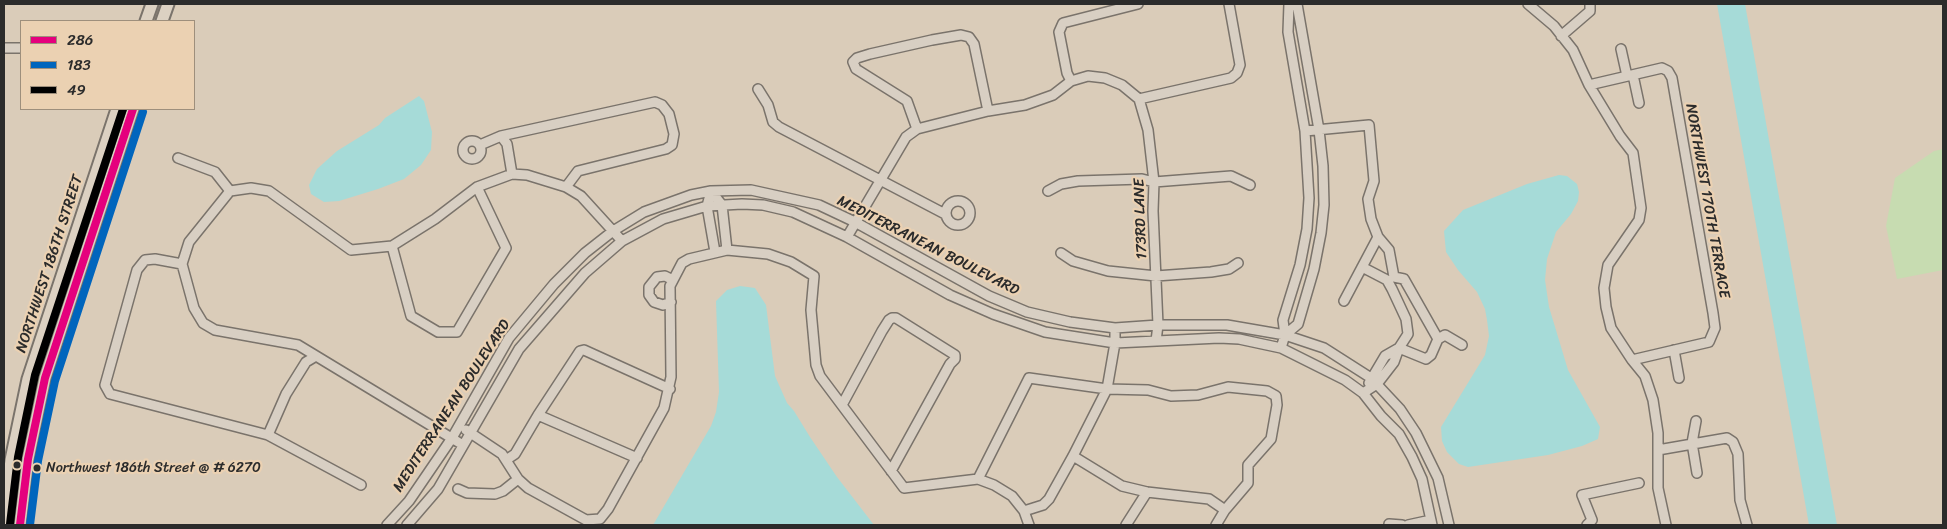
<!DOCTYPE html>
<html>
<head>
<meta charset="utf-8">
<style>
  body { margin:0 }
  #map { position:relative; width:1947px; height:529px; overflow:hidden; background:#daccb9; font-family:Sriracha,sans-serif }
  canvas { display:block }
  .frame { position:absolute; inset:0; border:5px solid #2b2b2b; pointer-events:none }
  .legend { position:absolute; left:20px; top:20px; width:175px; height:90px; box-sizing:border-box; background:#ebd1b2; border:1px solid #9e8f7c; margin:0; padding:6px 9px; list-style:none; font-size:15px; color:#2b2b2b }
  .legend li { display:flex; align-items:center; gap:10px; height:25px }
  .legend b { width:25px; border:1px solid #9e8f7c }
</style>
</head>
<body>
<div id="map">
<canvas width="1947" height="529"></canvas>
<div class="frame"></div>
<ul class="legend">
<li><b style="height:6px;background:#e5007d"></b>286</li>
<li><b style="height:6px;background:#0065bd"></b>183</li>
<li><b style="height:6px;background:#000"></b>49</li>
</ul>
</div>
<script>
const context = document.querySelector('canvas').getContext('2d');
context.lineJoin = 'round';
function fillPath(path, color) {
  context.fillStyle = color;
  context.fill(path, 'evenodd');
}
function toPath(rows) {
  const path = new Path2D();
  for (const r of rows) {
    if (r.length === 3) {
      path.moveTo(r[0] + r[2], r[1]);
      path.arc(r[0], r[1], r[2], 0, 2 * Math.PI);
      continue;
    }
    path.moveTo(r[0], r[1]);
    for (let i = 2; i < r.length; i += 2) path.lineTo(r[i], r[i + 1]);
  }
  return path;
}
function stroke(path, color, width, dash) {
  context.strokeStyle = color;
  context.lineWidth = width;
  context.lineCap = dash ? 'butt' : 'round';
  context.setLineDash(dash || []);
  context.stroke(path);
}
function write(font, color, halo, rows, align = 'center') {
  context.font = font + ' Sriracha,sans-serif';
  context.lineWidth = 4.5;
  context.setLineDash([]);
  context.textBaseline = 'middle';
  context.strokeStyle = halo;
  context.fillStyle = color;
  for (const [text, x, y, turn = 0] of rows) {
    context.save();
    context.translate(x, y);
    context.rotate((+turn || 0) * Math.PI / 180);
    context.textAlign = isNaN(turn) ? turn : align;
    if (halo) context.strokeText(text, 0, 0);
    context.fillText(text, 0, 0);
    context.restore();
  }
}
fillPath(toPath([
  [1943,149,1943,270,1897,279,1886,226,1895,178,1934,151]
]), '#c7dcb1');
fillPath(toPath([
  [1717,4,1745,4,1837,525,1809,525],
  [419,96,424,101,432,132,431,150,421,165,404,179,378,189,339,201,324,202,311,194,309,185,317,169,337,151,379,125,385,118],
  [1559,175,1567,176,1577,184,1579,192,1578,201,1571,214,1556,232,1547,259,1545,280,1549,307,1568,370,1600,427,1598,439,1582,446,1548,455,1468,467,1459,464,1447,452,1442,441,1441,427,1485,355,1489,336,1487,320,1485,309,1477,292,1458,270,1446,252,1444,231,1463,210,1527,184],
  [740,286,755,288,766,305,775,376,787,403,794,411,810,437,837,477,874,525,653,525,711,426,716,412,719,392,716,301,727,290]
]), '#a6dbd8');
const minor = toPath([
  [1528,4,1554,26,1573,50,1589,85,1620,136,1633,153,1641,208,1639,220,1608,265,1604,288,1606,307,1611,328,1632,360,1645,376,1653,400,1658,433,1658,488,1666,525],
  [1561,36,1590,11,1590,4],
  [4,48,21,48],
  [1621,49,1627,76],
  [1633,75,1639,103],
  [1071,81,1067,73,1059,32,1063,23,1138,4],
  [1589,85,1662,68,1668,71,1672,78,1713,313,1715,328,1709,342,1632,360],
  [758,89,768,105,773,122,779,127,945,214],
  [1139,99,1148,130,1154,182,1153,211,1158,325,1156,341],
  [917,129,907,101,856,69,853,62,857,58,870,54,932,40,961,35,969,37,974,44,988,111],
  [1305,131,1369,125,1374,181,1368,199,1371,219,1378,237,1344,301],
  [501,136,507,144,512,174],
  [472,150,9],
  [480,145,501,136,655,102,662,105,669,114,674,134,672,145,666,149,578,171,566,187],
  [178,158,215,172,230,191],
  [230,191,251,188,269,191,351,250,392,246,435,219,477,187,512,174,527,175,566,187,581,196,622,241],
  [711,191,722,205,727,250],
  [711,191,707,206,715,252],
  [1048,191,1061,184,1078,181,1142,179,1154,182,1231,176,1250,185],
  [958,213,12],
  [847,237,906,137,917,129,988,111,1025,105,1053,95,1071,81,1088,76,1105,78,1122,85,1139,99,1231,78,1237,73,1240,65,1229,4],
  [1378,237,1389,250,1394,277,1404,279,1438,339],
  [392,246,411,316,438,332,457,332,506,248,477,187],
  [1061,253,1073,261,1108,271,1156,276,1211,272,1229,269,1238,263],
  [182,264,155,259,145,260,137,270,105,385,110,394,268,435,361,485],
  [182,264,194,308,203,323,215,330,298,345,463,445],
  [182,264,189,242,230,191],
  [1362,267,1387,280,1392,289,1406,319,1408,334,1399,348,1394,362,1377,384,1363,393],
  [671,302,663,305,654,302,649,295,649,287,657,277,665,276,673,280],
  [1285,335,1298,324,1314,269,1321,233,1324,205,1323,166,1319,130,1297,4],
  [1281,348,1285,335,1283,320,1300,265,1307,229,1309,198,1305,131,1288,32,1289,4],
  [1399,348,1426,359,1431,355,1438,339,1445,335,1462,345],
  [1674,350,1679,378],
  [1369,383,1385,356,1399,348],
  [842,405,882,331,889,320,892,318,896,318,955,355,955,359,950,364,891,471],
  [538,415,637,458],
  [1696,421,1692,443,1697,473],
  [466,430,502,454,518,479,528,488,586,520,600,519,608,509,664,408,671,377,670,286,682,263,689,259,727,250,768,254,791,262,814,276,811,310,816,365,820,376,904,488,978,479,994,485,1012,496,1024,511,1029,525],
  [268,435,286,394,306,362,316,356],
  [1658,450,1727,438,1733,442,1738,454,1740,500,1747,525],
  [1073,456,1122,486,1147,492,1209,499,1225,510],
  [506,460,515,454,538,415,580,351,584,350,670,389],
  [978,479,1029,378,1107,389,1148,390,1171,396,1198,395,1228,387,1267,391,1276,396,1277,405,1271,439,1248,465,1248,483,1225,510,1216,525],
  [458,489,467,493,495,494,503,491,518,479],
  [1024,511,1043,505,1049,499,1073,456,1107,389,1115,343,1115,328],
  [1389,524,1402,525],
  [387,525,409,501,452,438,509,338,554,284,585,253,613,231,644,212,691,195,711,191,751,190,819,205,855,222,989,296,1027,312,1070,322,1115,328,1158,325,1227,325,1285,335,1324,348,1371,378,1400,409,1416,433,1438,478,1449,525],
  [407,525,438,489,519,349,585,273,622,241,663,219,707,206,742,204,763,205,793,212,847,237,950,295,993,314,1045,332,1115,343,1219,338,1239,339,1281,348,1345,380,1363,393,1381,416,1399,434,1412,457,1422,479,1432,525],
  [1126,525,1147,492],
  [1408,525,1431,520],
  [1587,525,1592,520,1582,495,1639,483]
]);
const major = toPath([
  [146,21,152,4],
  [162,21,168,4],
  [4,519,11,460,28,379,117,109],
  [20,525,28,459,45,378,133,109]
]);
stroke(minor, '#7a736b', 12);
stroke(major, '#7a736b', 15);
stroke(minor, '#d8cfc3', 9);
stroke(major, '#dcd1c2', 11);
stroke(toPath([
  [20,525,28,459,45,378,133,109]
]), '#e5007d', 8);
stroke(toPath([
  [30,525,38,461,55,381,143,112]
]), '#0065bd', 8);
stroke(toPath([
  [10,524,18,457,35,375,123,109]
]), '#000', 8);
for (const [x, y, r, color] of [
  [17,465,4.5,"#2b2b2b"],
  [37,468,4.5,"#2b2b2b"]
]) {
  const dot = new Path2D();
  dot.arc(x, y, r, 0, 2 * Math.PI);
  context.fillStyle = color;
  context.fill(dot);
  stroke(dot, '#ebd1b2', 2);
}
write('14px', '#2b2b2b', '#ebd1b2', [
  ["Northwest 186th Street @ # 6270",46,468]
], 'left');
write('15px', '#2b2b2b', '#ebd1b2', [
  ["NORTHWEST 170TH TERRACE",1707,201,80],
  ["173RD LANE",1141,219,-92],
  ["MEDITERRANEAN BOULEVARD",928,246,27],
  ["NORTHWEST 186TH STREET",50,264,-72],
  ["MEDITERRANEAN BOULEVARD",452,406,-57]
]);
</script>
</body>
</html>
